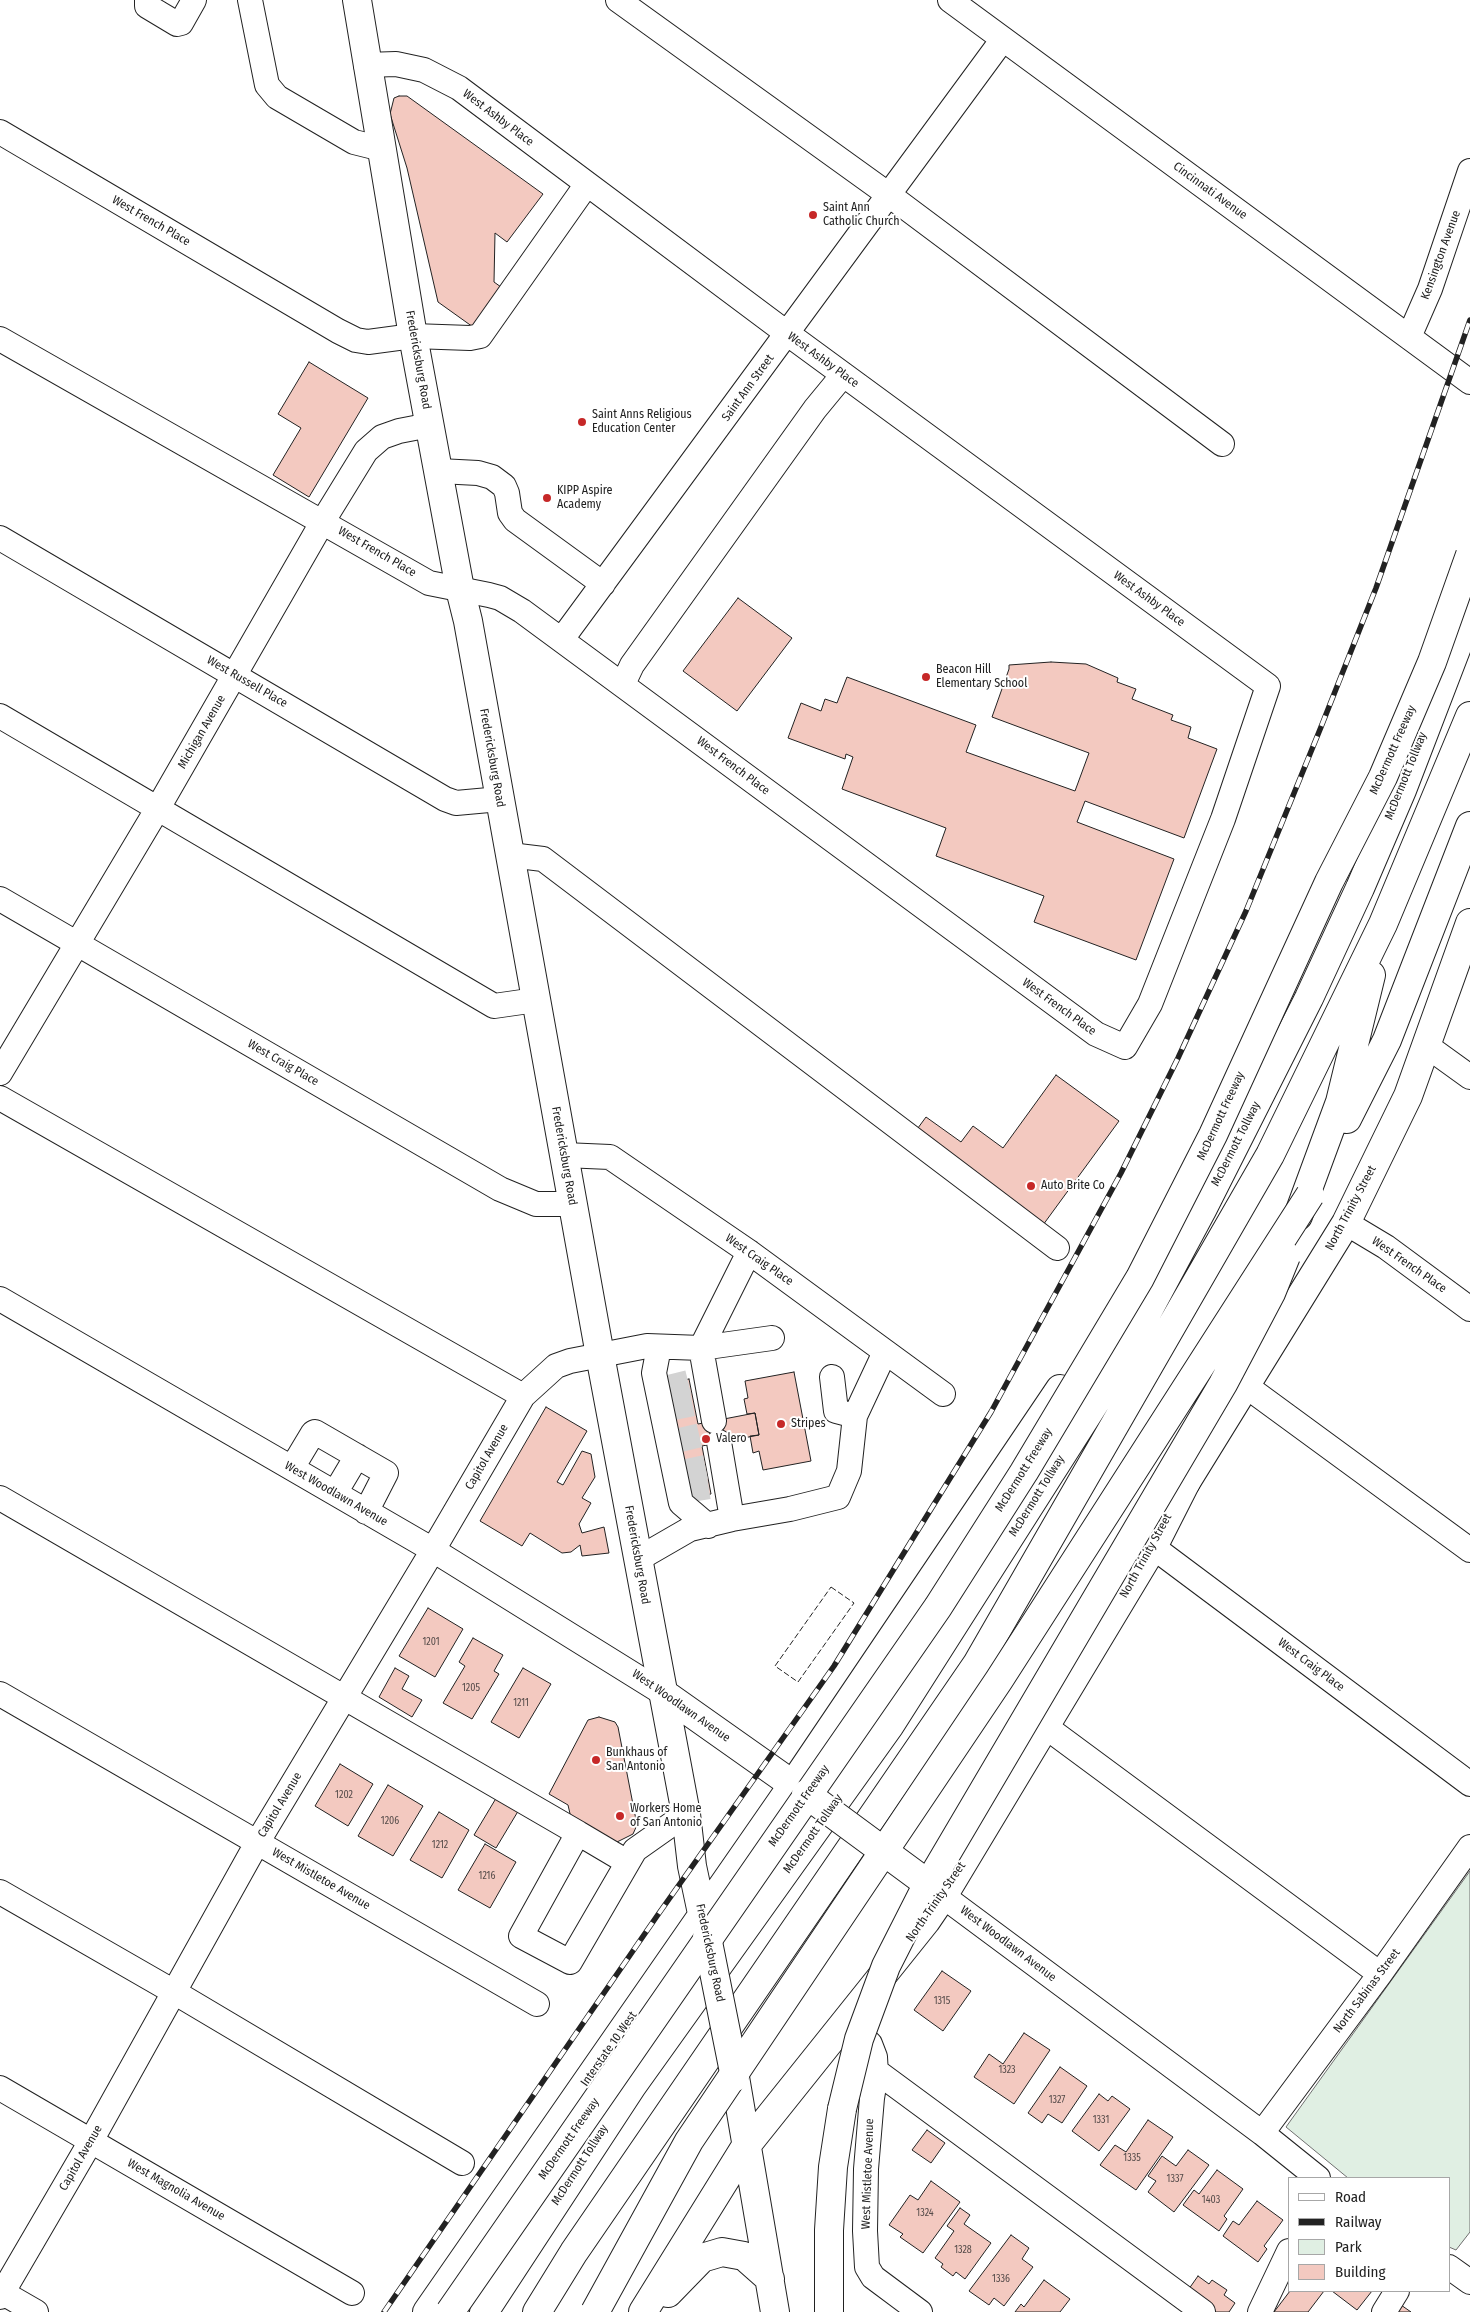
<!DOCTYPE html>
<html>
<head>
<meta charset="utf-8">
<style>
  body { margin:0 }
  #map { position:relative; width:1470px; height:2312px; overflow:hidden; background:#fff; font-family:"Fira Sans Condensed",sans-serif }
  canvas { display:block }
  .legend { position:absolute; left:1288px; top:2177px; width:162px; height:115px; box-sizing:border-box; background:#fff; border:1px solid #a7a7a7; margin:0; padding:6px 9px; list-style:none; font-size:15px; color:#222 }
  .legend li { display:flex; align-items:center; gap:10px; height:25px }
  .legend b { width:25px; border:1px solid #a7a7a7 }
</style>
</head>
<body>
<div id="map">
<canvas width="1470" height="2312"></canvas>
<ul class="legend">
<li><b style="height:6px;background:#fff"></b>Road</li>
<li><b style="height:6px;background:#222"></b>Railway</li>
<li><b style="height:14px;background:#e0efe3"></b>Park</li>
<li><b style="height:14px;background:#f3c9c0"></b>Building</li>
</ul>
</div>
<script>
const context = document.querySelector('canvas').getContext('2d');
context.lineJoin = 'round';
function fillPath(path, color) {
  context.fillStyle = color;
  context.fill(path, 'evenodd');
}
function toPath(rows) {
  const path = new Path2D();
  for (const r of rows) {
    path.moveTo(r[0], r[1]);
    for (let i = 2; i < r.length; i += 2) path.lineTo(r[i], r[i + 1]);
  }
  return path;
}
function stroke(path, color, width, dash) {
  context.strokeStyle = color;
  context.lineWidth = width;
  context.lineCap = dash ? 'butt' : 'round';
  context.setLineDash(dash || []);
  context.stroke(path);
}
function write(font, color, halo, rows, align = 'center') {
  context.font = font + ' "Fira Sans Condensed",sans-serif';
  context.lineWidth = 4;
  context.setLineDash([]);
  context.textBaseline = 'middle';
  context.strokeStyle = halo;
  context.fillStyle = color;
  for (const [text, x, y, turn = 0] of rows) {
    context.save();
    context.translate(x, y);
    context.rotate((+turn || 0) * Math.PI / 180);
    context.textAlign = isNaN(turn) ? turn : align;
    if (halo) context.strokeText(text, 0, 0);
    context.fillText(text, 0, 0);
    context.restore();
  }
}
const green = toPath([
  [1470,1871,1470,2232,1456,2250,1449,2247,1449,2178,1348,2178,1286,2127,1470,1871]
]);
fillPath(green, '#e0efe3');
stroke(green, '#6f6f6f', 1);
const building = toPath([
  [399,96,407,96,543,194,507,242,495,233,494,282,501,287,473,327,438,302,407,168,390,114,394,98,399,96],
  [309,362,368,398,309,497,273,475,301,428,278,414,309,362],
  [738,598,792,638,737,711,683,671,738,598],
  [1051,662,1086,664,1118,678,1117,682,1136,689,1132,699,1173,715,1171,720,1191,727,1188,738,1217,749,1184,838,1085,801,1077,822,1174,859,1136,960,1034,922,1044,896,936,856,946,828,842,789,853,757,846,754,845,759,788,738,801,703,821,711,825,699,837,703,847,677,976,725,966,752,1075,791,1089,753,992,717,1009,669,1009,665,1051,662],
  [1056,1075,1119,1121,1043,1225,915,1132,926,1117,961,1142,973,1126,1003,1148,1056,1075],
  [794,1372,811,1461,763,1470,759,1451,753,1453,750,1436,759,1435,755,1413,747,1414,744,1399,748,1398,745,1381,794,1372],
  [689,1379,698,1424,755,1413,759,1435,702,1446,711,1494,687,1498,664,1384,689,1379],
  [546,1407,587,1431,557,1482,563,1485,582,1451,591,1454,595,1477,582,1498,591,1503,579,1524,582,1533,604,1527,609,1553,582,1556,580,1545,571,1552,562,1553,530,1533,522,1546,480,1521,546,1407],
  [428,1608,463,1629,435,1677,399,1656,428,1608],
  [473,1638,503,1655,494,1671,499,1674,472,1719,443,1703,465,1666,459,1662,473,1638],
  [395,1668,409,1676,402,1689,422,1700,412,1717,379,1697,395,1668],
  [523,1668,551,1684,519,1738,491,1722,523,1668],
  [599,1717,615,1722,618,1727,637,1825,633,1834,615,1843,571,1818,568,1805,549,1794,588,1720,599,1717],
  [340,1764,373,1784,348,1826,315,1806,340,1764],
  [388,1785,423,1806,393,1856,358,1836,388,1785],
  [498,1795,520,1808,496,1848,474,1835,498,1795],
  [439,1812,469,1830,442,1878,410,1860,439,1812],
  [485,1844,516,1862,490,1908,458,1890,485,1844],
  [942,1971,971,1991,943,2031,914,2010,942,1971],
  [1024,2033,1050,2050,1014,2104,974,2077,989,2054,1003,2064,1024,2033],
  [1060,2067,1087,2086,1062,2123,1048,2114,1042,2123,1028,2113,1060,2067],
  [1099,2094,1108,2101,1112,2096,1130,2109,1099,2151,1072,2131,1099,2094],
  [1148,2120,1173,2137,1136,2190,1100,2165,1115,2145,1126,2152,1148,2120],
  [927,2130,945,2143,931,2163,912,2150,927,2130],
  [1188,2150,1209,2165,1174,2212,1148,2192,1156,2181,1148,2176,1162,2156,1176,2166,1188,2150],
  [1217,2170,1243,2189,1224,2216,1227,2219,1219,2231,1183,2205,1194,2190,1199,2194,1217,2170],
  [931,2181,960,2202,923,2253,900,2237,903,2234,889,2225,910,2195,918,2200,931,2181],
  [1257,2201,1283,2220,1264,2246,1267,2249,1258,2262,1223,2236,1233,2221,1239,2225,1257,2201],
  [960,2208,970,2215,964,2224,991,2243,965,2279,956,2272,953,2276,941,2267,943,2264,935,2258,954,2231,947,2226,960,2208],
  [1011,2235,1029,2248,1022,2259,1033,2267,1004,2306,994,2298,989,2305,969,2291,1011,2235],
  [1198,2276,1209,2284,1212,2280,1227,2290,1224,2295,1235,2303,1229,2312,1213,2312,1186,2293,1198,2276],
  [1044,2280,1070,2299,1060,2312,1015,2312,1021,2304,1024,2307,1044,2280],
  [1290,2291,1324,2291,1308,2312,1274,2312,1290,2291],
  [1332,2291,1372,2291,1357,2310,1332,2291],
  [1401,2305,1411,2312,1395,2312,1401,2305]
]);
fillPath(building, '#f3c9c0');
stroke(building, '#222', 1);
stroke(toPath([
  [665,1388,689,1382],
  [669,1409,694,1404],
  [676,1441,717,1431],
  [682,1472,706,1467],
  [685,1491,710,1487]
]), '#d3d3d3', 24, [24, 12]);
const minor = toPath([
  [147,0,147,6,177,24,181,23,194,0],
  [250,0,267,85,277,97,354,142,382,149],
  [618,0,889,195,1222,444],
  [950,0,1470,382],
  [0,132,338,331,356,340,368,342,413,336,470,338,480,336,587,184],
  [1409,337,1430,289,1470,171],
  [0,339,429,583,489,595,500,598,522,611,1096,1034,1125,1047,1150,1004,1223,819,1268,686,788,334,459,88,424,70,396,64,366,65],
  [439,471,478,473,492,477,504,486,507,493,510,513,515,520,603,584],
  [0,538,445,799,456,803,500,799],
  [562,639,1003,39],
  [623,684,632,665,815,409,843,375],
  [0,716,494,1006,536,1000],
  [510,855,543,859,1057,1248],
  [0,899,500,1189,536,1204,573,1204],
  [1427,1046,1470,1077],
  [0,1073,158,808,323,521,366,451,382,437,399,431,430,425],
  [0,1098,523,1396],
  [564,1155,610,1157,749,1252,943,1394],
  [1346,1223,1386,1247,1470,1309],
  [0,1299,433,1550,663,1693],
  [659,1347,654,1373,681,1503,708,1526],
  [832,1377,836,1411,855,1416],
  [1246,1386,1470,1550],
  [714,1421,701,1348,772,1338],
  [719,1442,732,1519],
  [292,1468,313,1433,315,1432,386,1473,366,1512],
  [335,1493,357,1456],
  [0,1498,578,1833],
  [1153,1547,1470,1784],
  [638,1559,690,1529,732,1519,790,1509,838,1497,849,1471,855,1416,885,1352],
  [0,1694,537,2004],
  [1046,1727,1380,1974],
  [627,1862,578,1833,521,1936,570,1962,635,1850,686,1814],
  [0,1892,174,1992,462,2163],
  [943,1896,1262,2133,1318,2178],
  [849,2025,870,2044,875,2057,876,2074,872,2098,866,2169,865,2231,867,2267,873,2277,920,2312],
  [876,2071,1203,2312],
  [0,2088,352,2293],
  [1262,2133,1380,1974,1470,1847],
  [1449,2267,1470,2282],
  [3,2293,36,2312],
  [0,2297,91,2141,257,1843,433,1550,523,1396,556,1366,570,1361,647,1346,701,1348,749,1252],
  [1260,2312,1289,2251],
  [1384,2312,1397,2291]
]);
const major = toPath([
  [357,0,413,336,460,589,468,621,600,1355,686,1814,692,1866,707,1937],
  [663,1693,806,1794],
  [735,2077,775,2312],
  [668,2293,702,2258,722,2252,744,2256,770,2279],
  [427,2312,792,1786],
  [643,2312,746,2146,926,1921,943,1896,1153,1547,1186,1482,1346,1223,1408,1096,1470,923]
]);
const highway = toPath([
  [1347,1119,1387,1040,1470,826],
  [1298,1216,1340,1102,1371,975],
  [1186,1482,1214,1417],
  [792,1786,1060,1389],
  [484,2312,632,2086,890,1725,1119,1365,1202,1210,1309,998,1360,888,1402,790,1470,613],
  [537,2312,574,2252,977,1664,1270,1155,1383,924,1470,716],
  [829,2312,829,2230,833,2167,842,2109]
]);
stroke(minor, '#222', 26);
stroke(major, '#222', 30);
stroke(highway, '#222', 30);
stroke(minor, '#fff', 24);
stroke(major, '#fff', 28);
stroke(highway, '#fff', 28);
const rail = toPath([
  [384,2312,657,1916,834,1666,991,1412,1121,1173,1178,1058,1246,911,1321,727,1376,588,1470,320]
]);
stroke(rail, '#222', 5.5);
stroke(rail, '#fff', 4, [11]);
const majorBridge = toPath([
  [806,1794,924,1881],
  [707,1937,735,2077]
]);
const highwayBridge = toPath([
  [842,2109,859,2039,886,1966,922,1895,1223,1384,1271,1293,1286,1256],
  [450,2312,938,1607,1024,1472,1140,1278,1213,1135,1329,882,1383,777,1432,662,1470,555],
  [595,2312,689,2141,999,1680,1310,1195]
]);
stroke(majorBridge, '#222', 30, []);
stroke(highwayBridge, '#222', 30, []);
stroke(majorBridge, '#fff', 28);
stroke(highwayBridge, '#fff', 28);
stroke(toPath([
  [831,1587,854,1603,798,1682,775,1666,831,1587]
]), '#222', 1, [6, 2.5]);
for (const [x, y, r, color] of [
  [813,215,5,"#c62828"],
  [582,422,5,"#c62828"],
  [547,498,5,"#c62828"],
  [926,677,5,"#c62828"],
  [1031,1186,5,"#c62828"],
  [781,1424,5,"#c62828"],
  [706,1439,5,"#c62828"],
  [596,1760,5,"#c62828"],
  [620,1816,5,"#c62828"]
]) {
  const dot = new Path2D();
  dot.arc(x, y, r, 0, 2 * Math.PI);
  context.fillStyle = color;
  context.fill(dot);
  stroke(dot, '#fff', 2);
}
write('10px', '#564c4a', null, [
  ["1201",431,1642],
  ["1205",471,1688],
  ["1211",521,1703],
  ["1202",344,1795],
  ["1206",390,1821],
  ["1212",440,1845],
  ["1216",487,1876],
  ["1315",942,2001],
  ["1323",1007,2070],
  ["1327",1057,2100],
  ["1331",1101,2120],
  ["1335",1132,2158],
  ["1337",1175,2179],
  ["1403",1211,2200],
  ["1324",925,2213],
  ["1328",963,2250],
  ["1336",1001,2279]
]);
write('12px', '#222', '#fff', [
  ["West Ashby Place",498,118,37],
  ["Cincinnati Avenue",1210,191,36],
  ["West French Place",151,221,30],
  ["Kensington Avenue",1441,255,-70],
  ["Fredericksburg Road",418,360,80],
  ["West Ashby Place",823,360,36],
  ["Saint Ann Street",748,388,-54],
  ["West French Place",377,552,30],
  ["West Ashby Place",1149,599,36],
  ["West Russell Place",247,682,30],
  ["Michigan Avenue",202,732,-60],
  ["McDermott Freeway",1393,750,-66],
  ["Fredericksburg Road",492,758,80],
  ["West French Place",733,766,37],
  ["McDermott Tollway",1406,776,-68],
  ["West French Place",1059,1007,36],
  ["West Craig Place",283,1063,30],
  ["McDermott Freeway",1221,1116,-65],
  ["McDermott Tollway",1236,1144,-63],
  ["Fredericksburg Road",564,1156,80],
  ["North Trinity Street",1351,1208,-62],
  ["West Craig Place",759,1260,35],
  ["West French Place",1409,1265,35],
  ["Capitol Avenue",487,1457,-60],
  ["McDermott Freeway",1024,1470,-58],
  ["West Woodlawn Avenue",336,1494,30],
  ["McDermott Tollway",1037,1496,-58],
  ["Fredericksburg Road",637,1555,80],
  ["North Trinity Street",1146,1556,-61],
  ["West Craig Place",1311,1665,37],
  ["West Woodlawn Avenue",681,1706,35],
  ["Capitol Avenue",280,1805,-59],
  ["McDermott Freeway",799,1806,-55],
  ["McDermott Tollway",813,1834,-55],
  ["West Mistletoe Avenue",321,1879,30],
  ["North Trinity Street",936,1902,-55],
  ["West Woodlawn Avenue",1008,1944,37],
  ["Fredericksburg Road",710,1953,78],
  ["North Sabinas Street",1367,1991,-53],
  ["Interstate 10 West",609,2049,-55],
  ["McDermott Freeway",569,2139,-55],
  ["Capitol Avenue",81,2158,-60],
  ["McDermott Tollway",580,2165,-57],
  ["West Mistletoe Avenue",868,2174,-88],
  ["West Magnolia Avenue",176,2190,30]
]);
write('12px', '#222', '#fff', [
  ["Saint Ann",823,208],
  ["Catholic Church",823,222],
  ["Saint Anns Religious",592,415],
  ["Education Center",592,429],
  ["KIPP Aspire",557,491],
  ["Academy",557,505],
  ["Beacon Hill",936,670],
  ["Elementary School",936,684],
  ["Auto Brite Co",1041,1186],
  ["Stripes",791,1424],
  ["Valero",716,1439],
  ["Bunkhaus of",606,1753],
  ["San Antonio",606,1767],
  ["Workers Home",630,1809],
  ["of San Antonio",630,1823]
], 'left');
</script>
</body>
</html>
